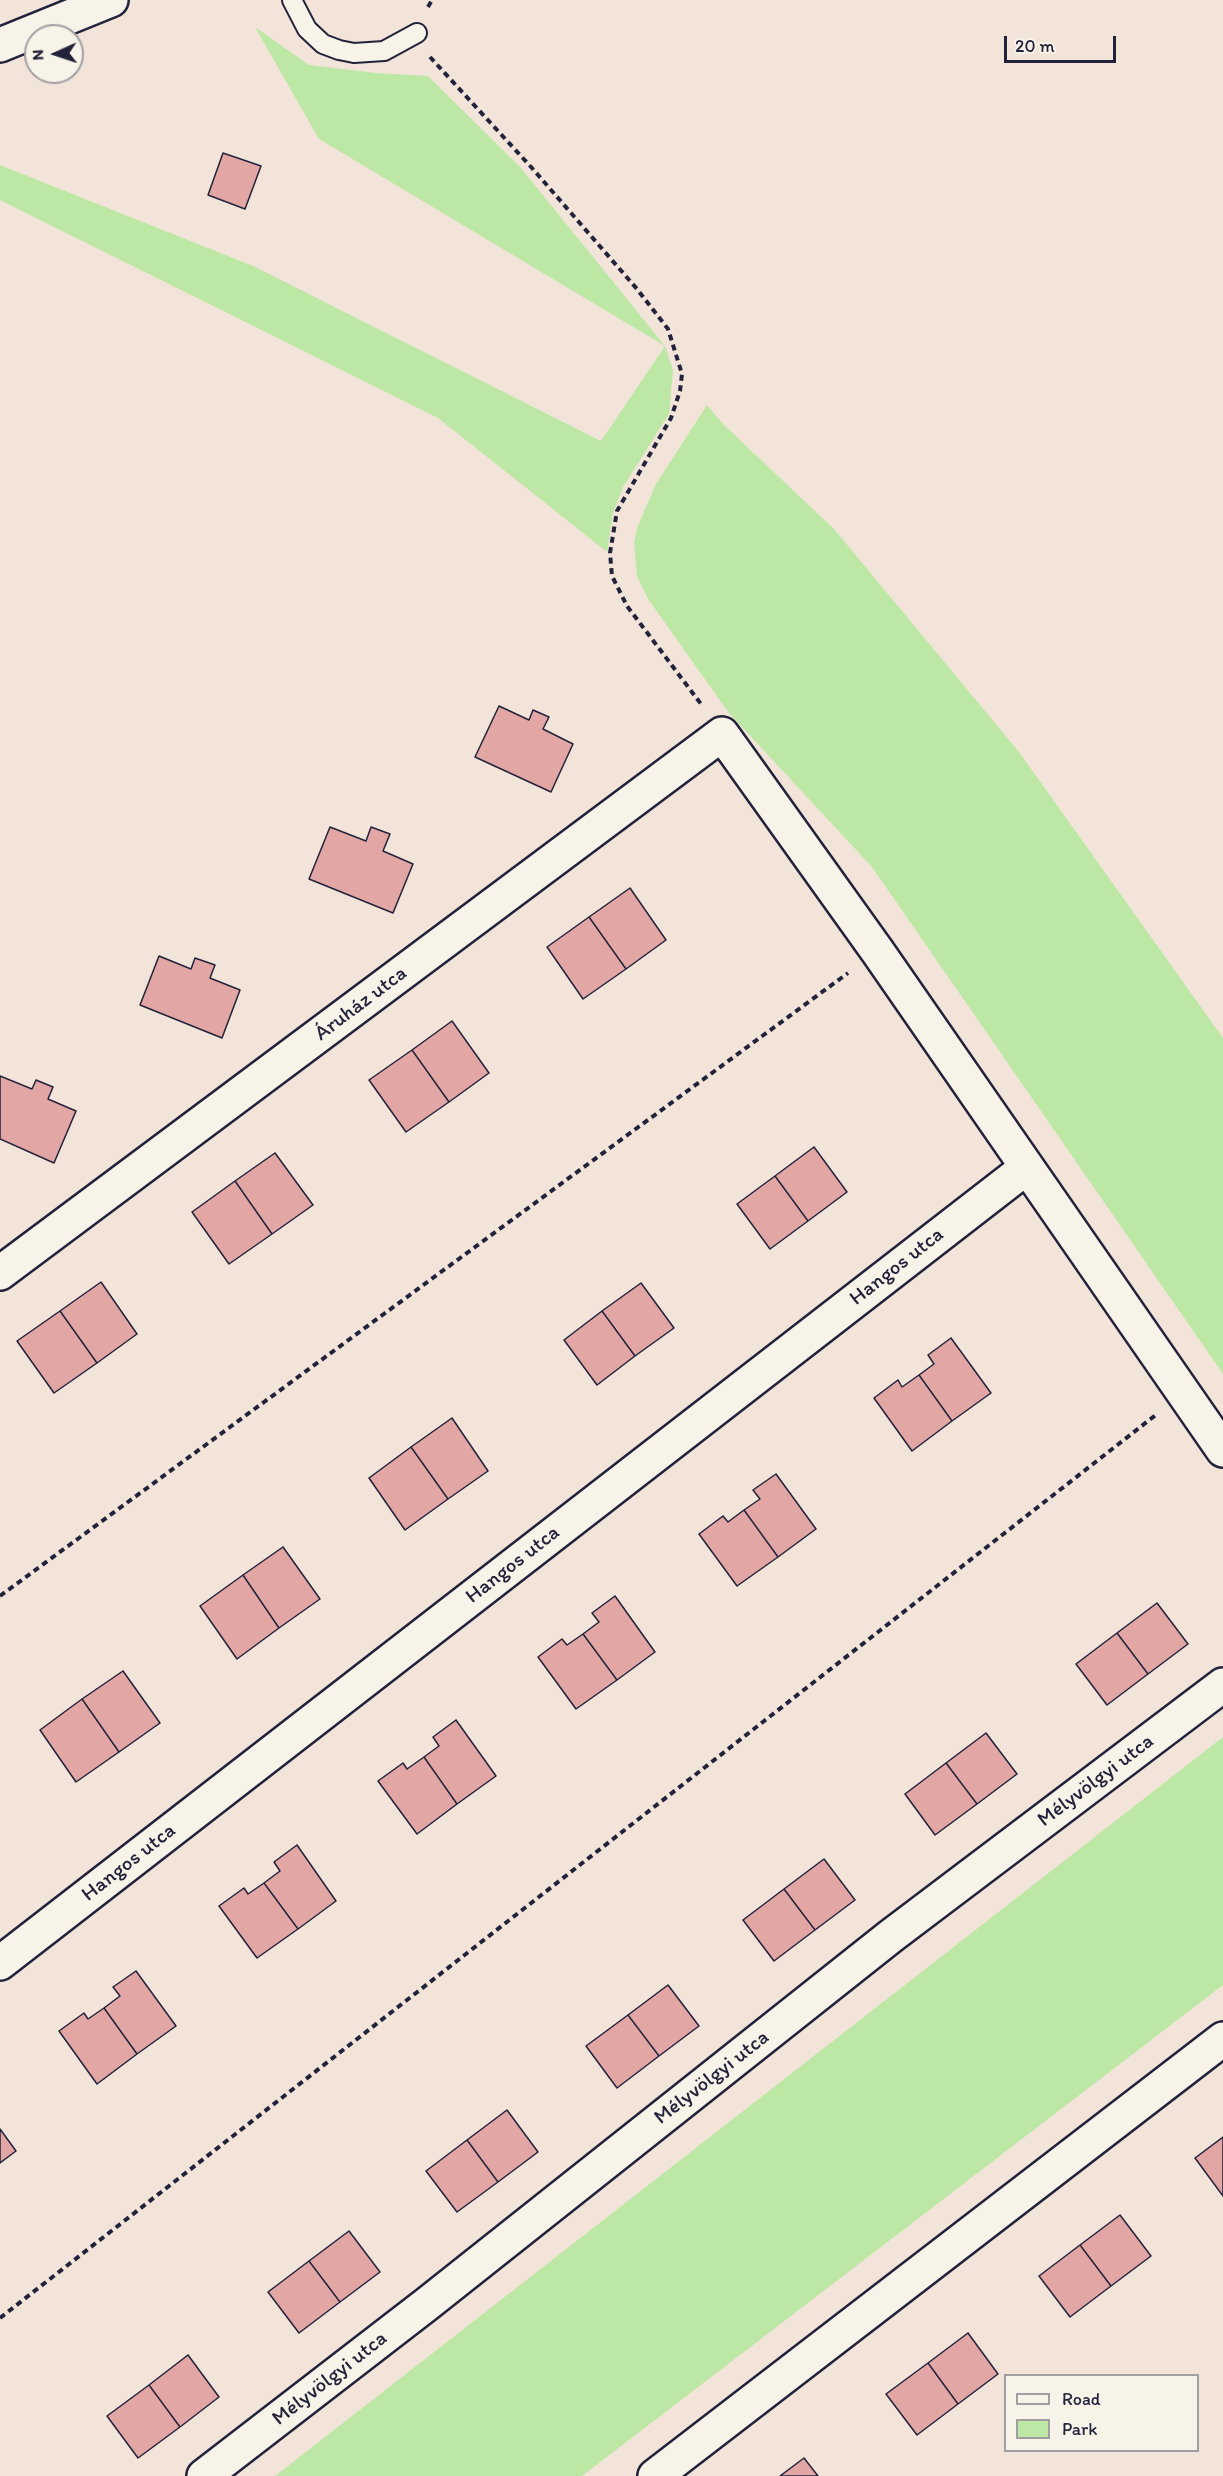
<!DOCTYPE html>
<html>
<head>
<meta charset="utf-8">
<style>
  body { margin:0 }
  #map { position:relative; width:1223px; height:2476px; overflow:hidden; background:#f3e4da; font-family:Itim,sans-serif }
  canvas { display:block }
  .legend { position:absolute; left:1004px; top:2374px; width:195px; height:78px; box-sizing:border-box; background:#f7f3e8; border:2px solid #a29fa3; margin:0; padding:8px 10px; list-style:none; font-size:18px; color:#22223b }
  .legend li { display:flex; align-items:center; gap:12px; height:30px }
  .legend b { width:30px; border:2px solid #a29fa3 }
  .north { position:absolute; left:24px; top:24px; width:60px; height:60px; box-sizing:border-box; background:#f7f3e8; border:2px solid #a29fa3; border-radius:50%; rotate:267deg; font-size:16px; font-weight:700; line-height:24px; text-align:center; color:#22223b }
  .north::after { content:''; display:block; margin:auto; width:21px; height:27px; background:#22223b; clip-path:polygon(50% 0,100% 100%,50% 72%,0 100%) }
  .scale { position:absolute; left:1004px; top:36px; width:112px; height:27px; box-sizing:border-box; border:3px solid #22223b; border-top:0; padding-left:8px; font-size:18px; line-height:21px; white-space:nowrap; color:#22223b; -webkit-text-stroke:4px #f7f3e8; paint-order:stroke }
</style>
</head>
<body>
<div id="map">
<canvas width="1223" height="2476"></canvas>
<ul class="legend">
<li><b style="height:8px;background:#f7f3e8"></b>Road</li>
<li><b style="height:16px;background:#bde7a4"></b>Park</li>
</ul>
<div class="north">N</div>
<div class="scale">20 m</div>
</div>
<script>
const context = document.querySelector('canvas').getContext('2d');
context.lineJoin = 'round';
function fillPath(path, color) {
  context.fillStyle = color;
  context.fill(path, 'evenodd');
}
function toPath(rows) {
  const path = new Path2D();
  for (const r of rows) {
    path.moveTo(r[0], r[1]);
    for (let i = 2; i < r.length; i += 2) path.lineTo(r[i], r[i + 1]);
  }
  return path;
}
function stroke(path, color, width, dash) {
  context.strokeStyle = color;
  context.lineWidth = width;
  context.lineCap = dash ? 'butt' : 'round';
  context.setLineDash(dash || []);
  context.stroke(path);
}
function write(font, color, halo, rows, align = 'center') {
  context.font = font + ' Itim,sans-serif';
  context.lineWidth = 4.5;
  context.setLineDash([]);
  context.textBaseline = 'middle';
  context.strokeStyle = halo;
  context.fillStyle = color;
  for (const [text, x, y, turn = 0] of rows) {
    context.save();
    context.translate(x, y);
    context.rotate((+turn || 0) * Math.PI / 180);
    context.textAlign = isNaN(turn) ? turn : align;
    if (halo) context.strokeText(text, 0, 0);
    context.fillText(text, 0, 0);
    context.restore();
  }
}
fillPath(toPath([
  [255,27,309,65,376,73,428,76,521,168,665,346,673,370,669,414,623,487,613,513,607,552,438,418,0,200,0,165,253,266,601,441,665,346,319,139],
  [707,405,723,424,834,529,1019,752,1223,1038,1223,1374,872,867,729,713,648,599,637,576,634,543,637,528,656,484],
  [1223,1737,1223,1985,582,2476,275,2476]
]), '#bde7a4');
const building = toPath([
  [223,153,261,166,245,209,208,195,223,153],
  [499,706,529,720,533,710,549,717,543,729,573,744,551,792,475,757,499,706],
  [330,827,366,841,371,827,390,834,383,851,413,864,393,913,309,879,330,827],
  [630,888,666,940,626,969,589,917,630,888],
  [589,917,626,969,583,999,547,947,589,917],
  [159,956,191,969,195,958,215,965,210,978,240,990,222,1038,140,1005,159,956],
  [452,1021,489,1073,449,1102,412,1050,452,1021],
  [412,1050,449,1102,406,1132,369,1080,412,1050],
  [0,1076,32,1089,36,1080,53,1087,48,1099,76,1111,54,1163,0,1139,0,1076],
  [814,1147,847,1192,808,1221,775,1176,814,1147],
  [275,1153,313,1205,272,1234,235,1181,275,1153],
  [775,1176,808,1221,770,1249,737,1204,775,1176],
  [235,1181,272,1234,229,1264,192,1212,235,1181],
  [101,1282,137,1334,97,1363,60,1311,101,1282],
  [641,1283,674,1328,635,1356,602,1311,641,1283],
  [60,1311,97,1363,54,1393,17,1341,60,1311],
  [602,1311,635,1356,597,1385,564,1340,602,1311],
  [951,1338,991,1393,952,1421,919,1375,934,1364,928,1355,951,1338],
  [919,1375,952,1421,912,1451,874,1398,898,1380,902,1387,919,1375],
  [452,1418,488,1471,448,1499,411,1447,452,1418],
  [411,1447,448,1499,405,1530,369,1478,411,1447],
  [776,1474,816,1529,778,1557,744,1510,760,1499,753,1490,776,1474],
  [744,1510,778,1557,737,1586,699,1534,723,1516,728,1522,744,1510],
  [283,1547,320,1599,279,1628,243,1575,283,1547],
  [243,1575,279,1628,237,1659,200,1606,243,1575],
  [615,1596,655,1652,617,1680,583,1634,599,1622,592,1613,615,1596],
  [1157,1603,1188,1644,1148,1674,1117,1633,1157,1603],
  [1117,1633,1148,1674,1107,1705,1076,1664,1117,1633],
  [583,1634,617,1680,576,1709,538,1657,562,1639,567,1645,583,1634],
  [123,1671,160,1723,119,1752,82,1699,123,1671],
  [82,1699,119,1752,76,1782,40,1730,82,1699],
  [456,1720,496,1776,457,1804,424,1757,439,1746,433,1737,456,1720],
  [986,1733,1017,1774,977,1804,946,1763,986,1733],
  [424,1757,457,1804,417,1834,378,1781,403,1763,407,1769,424,1757],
  [946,1763,977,1804,935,1835,905,1794,946,1763],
  [297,1845,336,1901,298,1929,264,1883,280,1871,274,1862,297,1845],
  [824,1859,855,1900,815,1930,784,1889,824,1859],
  [264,1883,298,1929,257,1958,219,1906,244,1888,248,1894,264,1883],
  [784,1889,815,1930,774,1961,743,1920,784,1889],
  [136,1971,176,2026,137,2054,104,2008,120,1996,113,1987,136,1971],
  [668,1985,699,2026,659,2056,628,2015,668,1985],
  [104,2008,137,2054,97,2084,59,2031,84,2013,88,2019,104,2008],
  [628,2015,659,2056,617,2088,586,2046,628,2015],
  [507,2110,538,2152,498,2182,467,2140,507,2110],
  [0,2129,16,2151,0,2163,0,2129],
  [1223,2137,1223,2196,1195,2158,1223,2137],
  [467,2140,498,2182,457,2212,426,2171,467,2140],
  [1120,2215,1151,2256,1111,2286,1080,2245,1120,2215],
  [349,2231,380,2272,340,2302,309,2261,349,2231],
  [1080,2245,1111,2286,1070,2317,1039,2276,1080,2245],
  [309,2261,340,2302,299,2333,268,2292,309,2261],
  [968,2333,998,2374,958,2404,928,2363,968,2333],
  [188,2355,219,2397,180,2427,149,2385,188,2355],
  [928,2363,958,2404,917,2435,886,2394,928,2363],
  [149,2385,180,2427,138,2458,107,2416,149,2385],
  [804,2458,818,2476,780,2476,804,2458]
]);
fillPath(building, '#e2a7a4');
stroke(building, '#22223b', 1.5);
const lane = toPath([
  [292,0,307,29,323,44,339,50,354,53,384,51,417,33]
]);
const street = toPath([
  [0,1273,722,734,878,952,1223,1450],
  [0,1963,1026,1168],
  [204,2476,427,2304,891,1936,1223,1685],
  [655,2476,1223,2039]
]);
const primary = toPath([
  [0,45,111,0]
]);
stroke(lane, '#22223b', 22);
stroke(street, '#22223b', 38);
stroke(primary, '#22223b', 38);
stroke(toPath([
  [428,7,432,0],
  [430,57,532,168,637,289,668,329,682,374,680,391,671,418,617,511,610,553,612,576,627,606,701,704],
  [0,1596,848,973],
  [0,2318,1157,1414]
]), '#22223b', 4, [6, 4.5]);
stroke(lane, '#f7f3e8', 18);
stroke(street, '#f7f3e8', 33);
stroke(primary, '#f7f3e8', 33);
write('21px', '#22223b', '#f7f3e8', [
  ["Áruház utca",361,1004,-37],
  ["Hangos utca",897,1267,-38],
  ["Hangos utca",513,1565,-38],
  ["Mélyvölgyi utca",1096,1781,-37],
  ["Hangos utca",129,1863,-38],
  ["Mélyvölgyi utca",712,2078,-38],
  ["Mélyvölgyi utca",330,2379,-38]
]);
</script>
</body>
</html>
